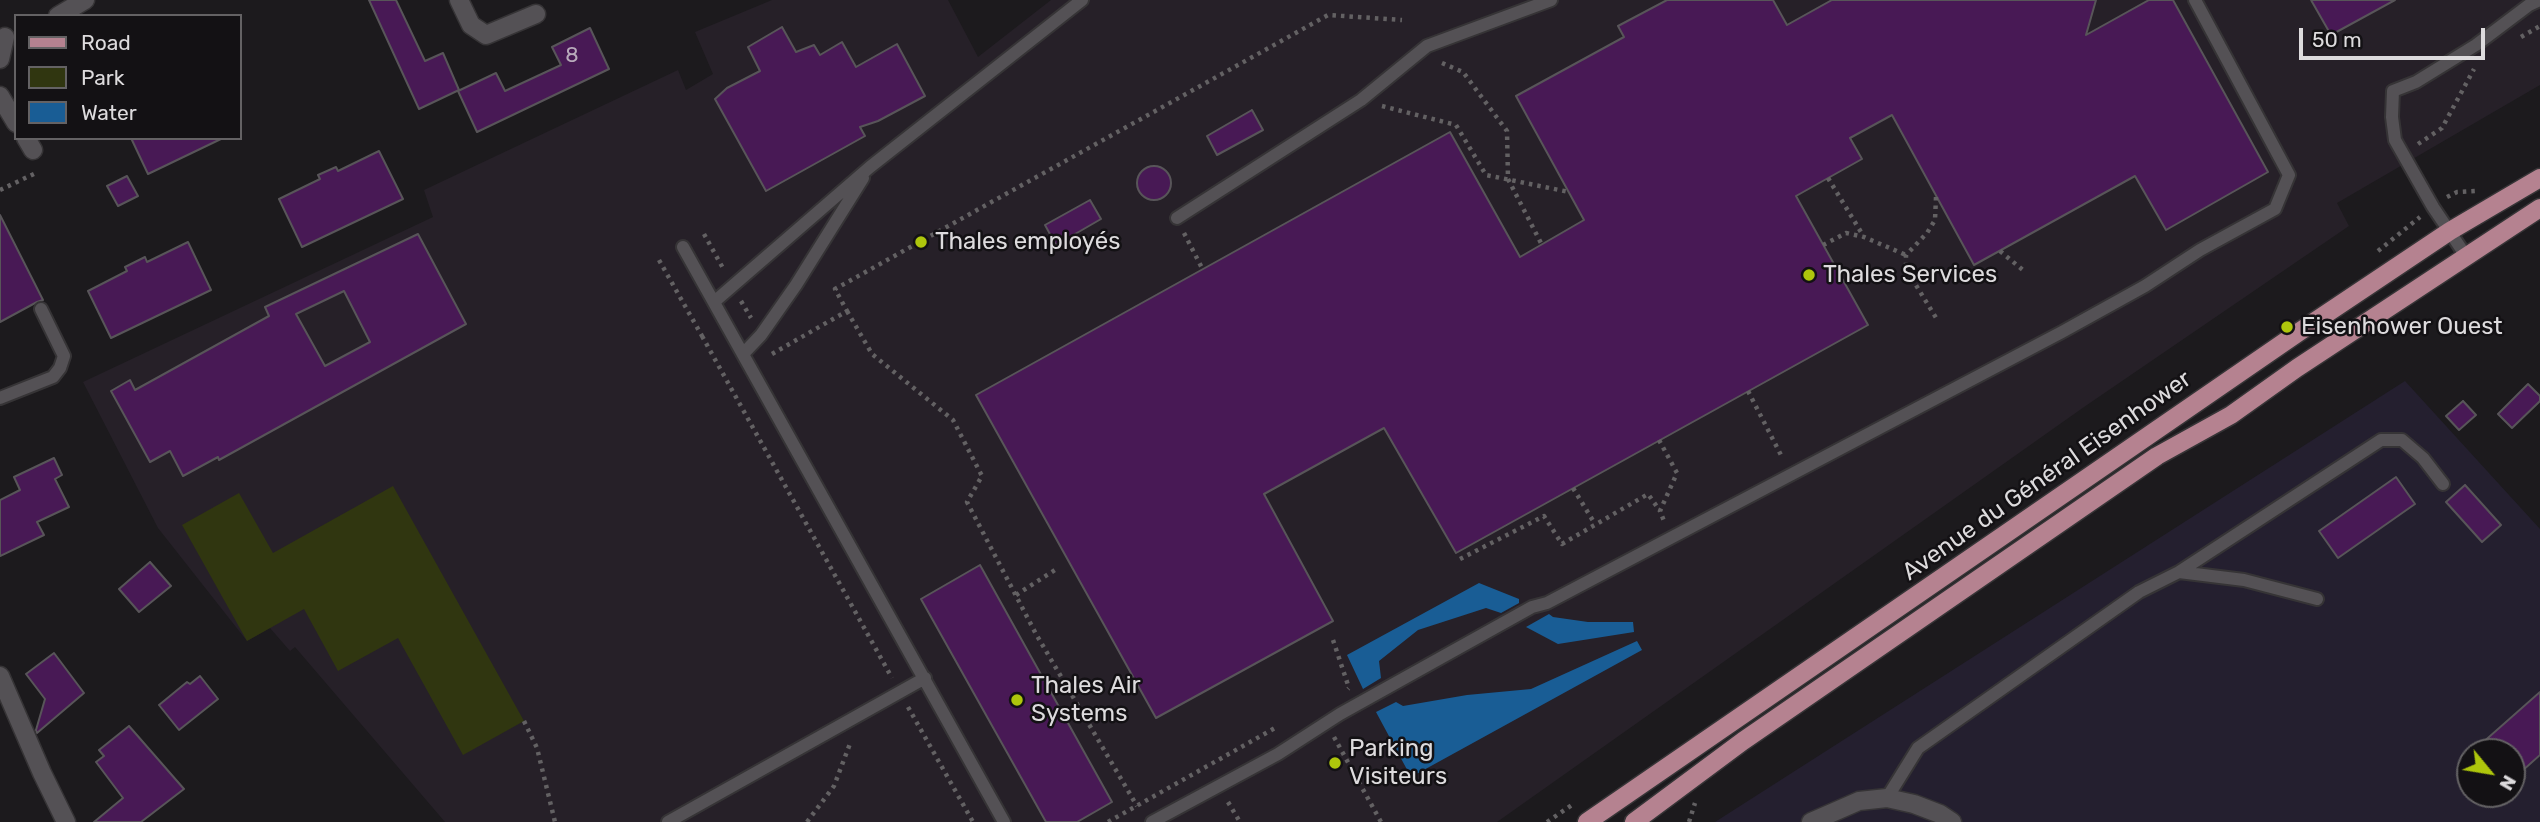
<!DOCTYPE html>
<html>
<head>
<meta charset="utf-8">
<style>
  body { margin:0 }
  #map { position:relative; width:2540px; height:822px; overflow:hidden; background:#1c1a1d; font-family:Rubik,sans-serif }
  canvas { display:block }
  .legend { position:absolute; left:14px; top:14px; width:228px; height:126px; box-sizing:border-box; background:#131114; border:2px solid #646264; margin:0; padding:9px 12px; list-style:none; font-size:21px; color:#dddbdd }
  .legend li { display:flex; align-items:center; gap:14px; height:35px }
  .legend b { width:35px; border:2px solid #646264 }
  .north { position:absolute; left:2456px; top:738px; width:70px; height:70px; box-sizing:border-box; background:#131114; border:2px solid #646264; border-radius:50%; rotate:120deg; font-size:19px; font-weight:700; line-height:28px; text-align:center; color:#dddbdd }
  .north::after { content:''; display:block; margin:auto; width:24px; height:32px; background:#aec60c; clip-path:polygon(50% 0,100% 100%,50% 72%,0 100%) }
  .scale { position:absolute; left:2299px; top:28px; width:186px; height:32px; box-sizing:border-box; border:4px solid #dddbdd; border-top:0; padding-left:9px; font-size:21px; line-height:24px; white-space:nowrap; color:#dddbdd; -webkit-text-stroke:5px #131114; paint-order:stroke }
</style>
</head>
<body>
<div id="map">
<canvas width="2540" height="822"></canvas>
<ul class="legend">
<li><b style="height:9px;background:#b58290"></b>Road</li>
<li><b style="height:19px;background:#303610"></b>Park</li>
<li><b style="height:19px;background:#195d95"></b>Water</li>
</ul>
<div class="north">N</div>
<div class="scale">50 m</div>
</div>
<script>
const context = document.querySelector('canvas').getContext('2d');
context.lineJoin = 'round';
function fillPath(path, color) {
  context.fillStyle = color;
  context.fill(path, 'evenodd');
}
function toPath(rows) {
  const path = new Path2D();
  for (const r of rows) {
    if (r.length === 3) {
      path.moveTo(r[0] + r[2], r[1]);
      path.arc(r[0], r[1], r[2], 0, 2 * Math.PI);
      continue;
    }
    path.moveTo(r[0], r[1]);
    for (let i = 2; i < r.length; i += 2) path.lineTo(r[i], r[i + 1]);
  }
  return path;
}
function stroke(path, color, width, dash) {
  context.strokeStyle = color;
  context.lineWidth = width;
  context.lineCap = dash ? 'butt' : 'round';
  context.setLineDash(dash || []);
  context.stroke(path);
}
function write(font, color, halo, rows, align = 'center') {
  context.font = font + ' Rubik,sans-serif';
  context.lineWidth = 5;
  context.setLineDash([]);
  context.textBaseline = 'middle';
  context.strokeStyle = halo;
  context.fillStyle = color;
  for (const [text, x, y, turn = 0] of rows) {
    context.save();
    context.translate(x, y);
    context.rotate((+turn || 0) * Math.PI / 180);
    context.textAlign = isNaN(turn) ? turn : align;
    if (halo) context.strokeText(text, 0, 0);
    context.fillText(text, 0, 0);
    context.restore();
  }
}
fillPath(toPath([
  [2405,381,2540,529,2540,822,1715,822],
  [2470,752,2512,752,2512,794,2470,794]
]), '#241f2f');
fillPath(toPath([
  [772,0,948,0,978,57,1051,0,2540,0,2540,85,2337,203,2349,226,2084,407,1497,822,445,822,295,647,290,651,270,628,247,641,158,528,83,382,433,217,424,190,678,70,686,90,713,74,695,32]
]), '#262028');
fillPath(toPath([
  [393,486,524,721,463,755,398,638,338,671,304,609,247,641,182,525,239,493,273,553]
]), '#303610');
fillPath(toPath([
  [1479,583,1519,599,1519,603,1501,613,1486,608,1418,630,1379,661,1381,678,1363,689,1347,655],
  [1549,614,1553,617,1588,622,1633,622,1634,632,1558,644,1526,627],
  [1637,641,1642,650,1411,777,1376,712,1396,702,1403,706,1467,695,1531,689]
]), '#195d95');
const building = toPath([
  [369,0,396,0,425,61,443,53,459,90,419,109,369,0],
  [1667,0,1773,0,1787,25,1832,0,2096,0,2086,35,2149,0,2173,0,2268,172,2166,230,2135,176,1974,265,1892,115,1850,138,1862,159,1796,196,1868,325,1456,553,1384,428,1264,494,1333,621,1156,718,976,395,1450,132,1520,257,1584,220,1516,96,1624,37,1618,26,1667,0],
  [2311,0,2395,0,2331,35,2311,0],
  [782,27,796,52,814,45,820,55,842,42,856,67,897,44,925,96,878,121,860,127,865,136,766,191,715,99,727,88,760,71,748,47,782,27],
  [590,28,609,69,477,132,458,91,496,73,505,91,561,65,552,47,590,28],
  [1252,110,1263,130,1217,155,1207,136,1252,110],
  [131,138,223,138,148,174,131,138],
  [379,151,403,199,302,247,279,199,320,179,318,175,336,167,338,171,379,151],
  [1154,183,17],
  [127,176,138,196,118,206,107,186,127,176],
  [1090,200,1101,219,1056,245,1045,225,1090,200],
  [0,215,43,300,37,302,0,322,0,215],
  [418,234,466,324,219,460,218,457,183,476,170,451,150,462,111,391,130,380,135,390,269,316,265,307,418,234],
  [344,291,370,342,325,366,296,314,344,291],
  [188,242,211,290,111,338,88,291,127,271,125,267,145,257,147,262,188,242],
  [2528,384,2540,396,2540,401,2512,428,2498,414,2528,384],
  [2463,401,2476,415,2459,430,2446,416,2463,401],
  [54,458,62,475,55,479,69,507,37,522,44,535,0,556,0,500,20,490,14,477,54,458],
  [2396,477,2415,504,2338,558,2319,531,2396,477],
  [2465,485,2501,525,2482,542,2446,502,2465,485],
  [150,562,171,586,139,612,119,589,150,562],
  [980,565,1112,802,1077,822,1046,822,921,599,980,565],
  [54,653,84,693,37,733,36,730,45,699,26,674,54,653],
  [200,676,218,699,179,730,159,705,187,682,190,684,200,676],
  [2540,692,2540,755,2512,780,2512,752,2472,752,2540,692],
  [129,726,184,789,141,822,94,822,123,798,96,762,104,756,99,750,129,726]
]);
fillPath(building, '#481955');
stroke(building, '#585559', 2);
const service = toPath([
  [1177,218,1361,100,1427,46,1551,0],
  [683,247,1004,822],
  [2466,256,2433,207,2395,140,2392,117,2393,91,2416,82,2476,45,2529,5,2540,0],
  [714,302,870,167,1082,0],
  [743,354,761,335,796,285,863,178],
  [0,398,53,377,60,368,64,356,41,309],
  [2179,572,2381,440,2402,440,2423,458,2443,484],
  [1887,798,1918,748,2139,592,2179,572,2244,580,2317,599],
  [668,822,925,678],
  [1152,822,1278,754,1340,714,1532,607,1547,603,2062,332,2145,286,2200,250,2275,209,2289,175,2195,0]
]);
const minor = toPath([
  [459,0,471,25,486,35,536,14],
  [58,16,85,0],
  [0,59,5,37],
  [0,96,16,123],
  [26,138,33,150],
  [1811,822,1859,801,1887,798,1914,804,1940,814,1952,822]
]);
const tertiary = toPath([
  [0,676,42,773,66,822]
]);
const primary = toPath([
  [1587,822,2299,332,2450,231,2540,178],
  [1634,822,1743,741,2157,456,2231,415,2297,368,2540,208]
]);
stroke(service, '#363436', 16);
stroke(minor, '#363436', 21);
stroke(tertiary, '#363436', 21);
stroke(primary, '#363436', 21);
stroke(toPath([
  [2521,37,2540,26],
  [1442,63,1463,72,1507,131,1508,179,1542,245],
  [1382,106,1456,125,1486,175,1569,192],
  [2418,144,2442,128,2474,69],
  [1828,178,1864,237],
  [0,190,38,172],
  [1936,197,1935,220,1927,233,1906,255,1906,269,1938,321],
  [2447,197,2457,192,2475,191],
  [1184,233,1203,270],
  [704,234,724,270],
  [1823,245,1846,233,1864,237,1906,255],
  [2000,251,2024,271],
  [2378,251,2420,217],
  [659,260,702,336,707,333],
  [741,301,751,318],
  [847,311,872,354,953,420,982,476,967,502,1036,634,1137,806],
  [702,336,892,678],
  [772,354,847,311,835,289,1328,15,1402,20],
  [1748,391,1783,459],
  [1659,440,1677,473,1660,511,1664,521],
  [1573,488,1595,524],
  [1460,559,1544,516,1562,544,1648,494,1660,511],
  [1016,595,1058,568],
  [1333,640,1349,688,1348,689],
  [908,707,973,822],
  [524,721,537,748,555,822],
  [1334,737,1381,822],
  [1228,802,1240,822],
  [807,822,834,786,851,741],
  [1108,822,1275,728],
  [1547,822,1572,805],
  [1689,822,1695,803]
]), '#636163', 4.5, [3.5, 5]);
stroke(service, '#545155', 12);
stroke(minor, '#545155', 18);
stroke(tertiary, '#545155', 18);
stroke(primary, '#b58290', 18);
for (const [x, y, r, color] of [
  [921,242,7,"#aec60c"],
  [1809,275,7,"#aec60c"],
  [2287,327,7,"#aec60c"],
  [1017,700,7,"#aec60c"],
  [1335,763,7,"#aec60c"]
]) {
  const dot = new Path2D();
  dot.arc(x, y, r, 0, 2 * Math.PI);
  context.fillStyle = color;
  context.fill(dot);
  stroke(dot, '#131114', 2.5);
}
write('21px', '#b8aabb', null, [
  ["8",572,56]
]);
write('24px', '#dddbdd', '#131114', [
  ["Thales employés",935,242],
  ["Thales Services",1823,275],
  ["Eisenhower Ouest",2301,327],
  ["Thales Air",1031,686],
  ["Systems",1031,714],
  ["Parking",1349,749],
  ["Visiteurs",1349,777]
], 'left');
write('24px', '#dddbdd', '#131114', [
  ["Avenue du Général Eisenhower",2047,476,-35]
]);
</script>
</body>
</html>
